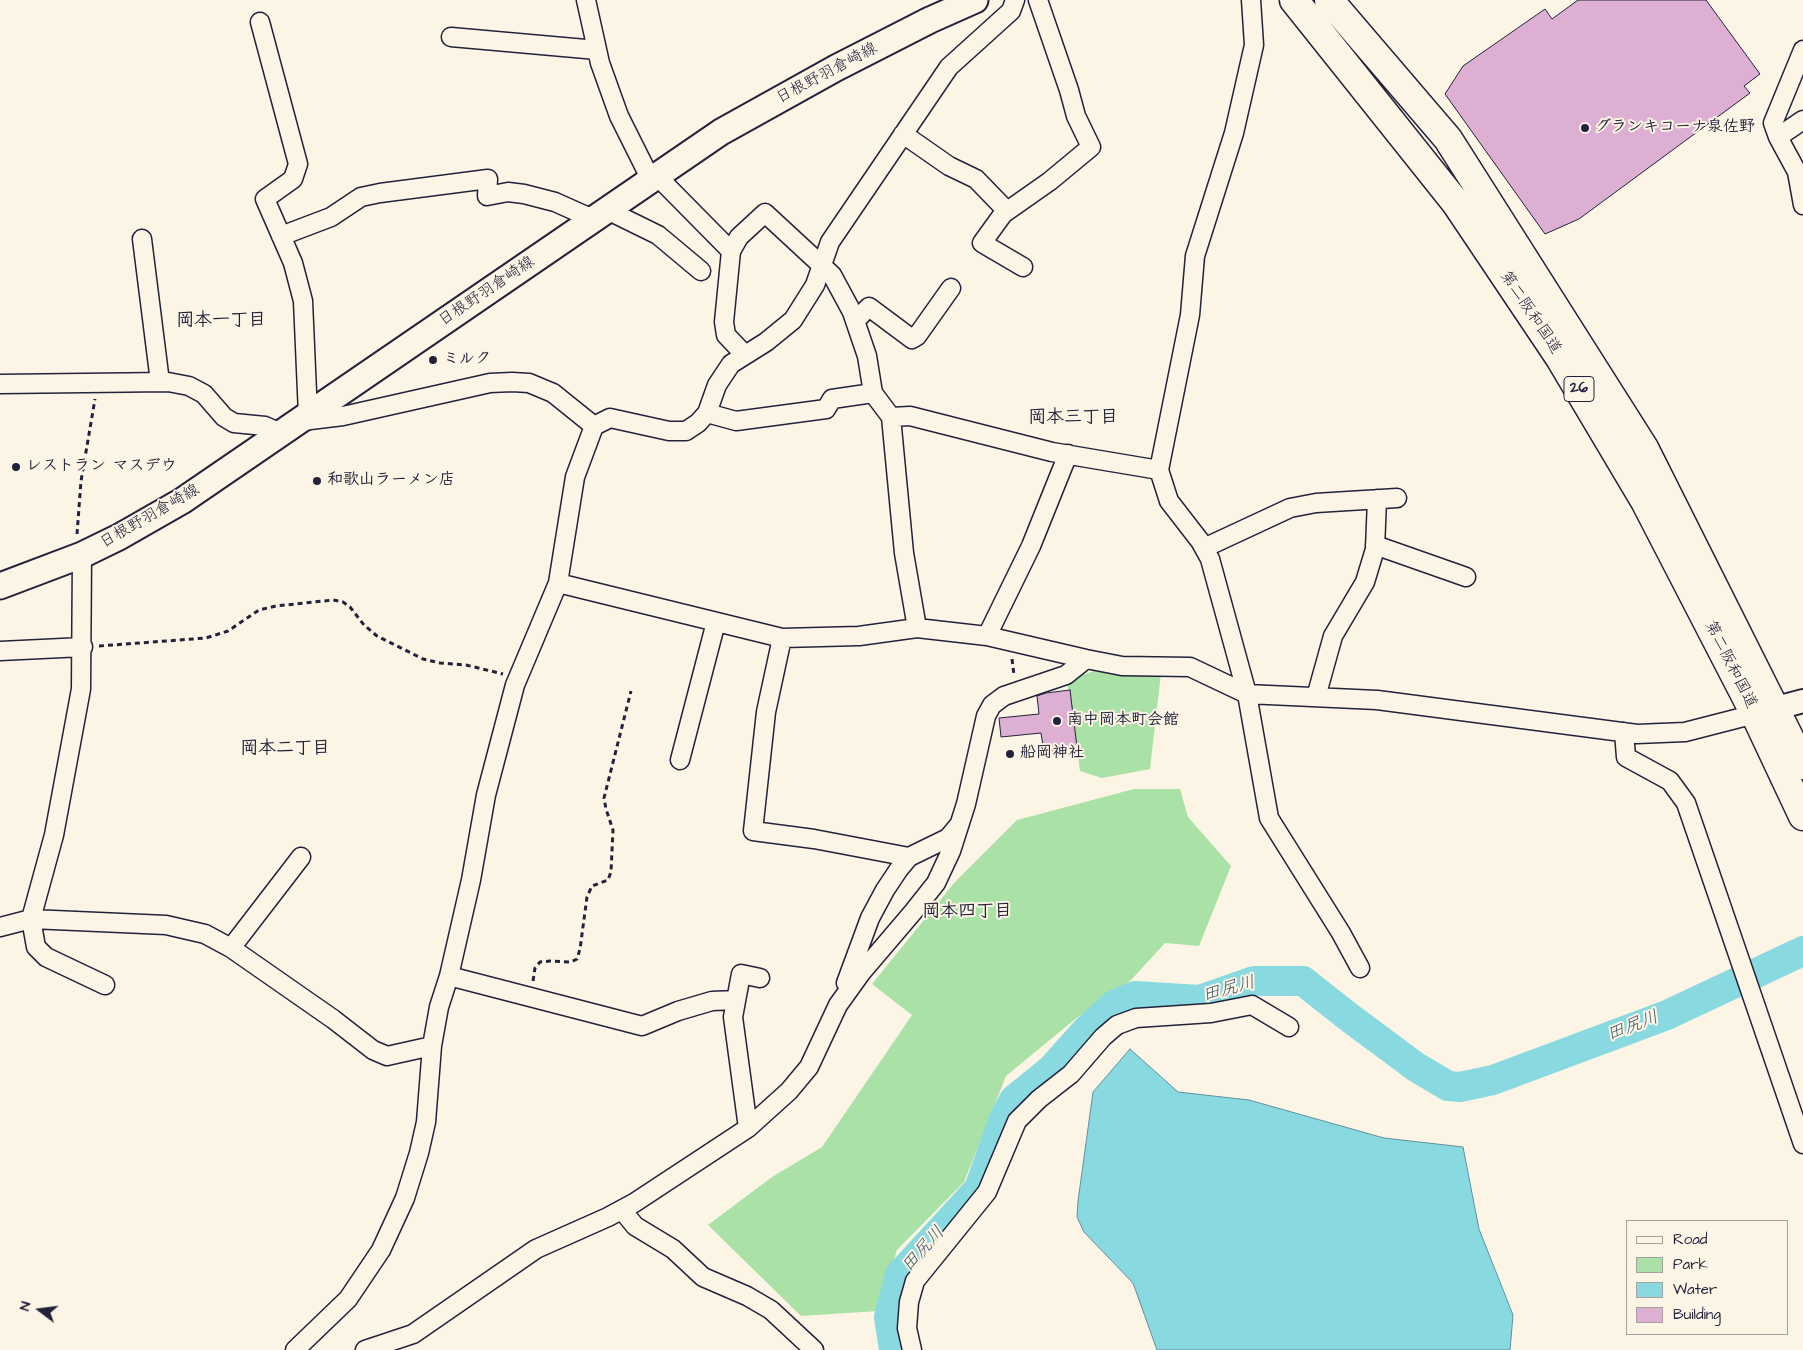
<!DOCTYPE html>
<html>
<head>
<meta charset="utf-8">
<style>
  body { margin:0 }
  #map { position:relative; width:1803px; height:1350px; overflow:hidden; background:#fcf5e5; font-family:"Architects Daughter",sans-serif }
  canvas { display:block }
  .legend { position:absolute; left:1626px; top:1220px; width:162px; height:115px; box-sizing:border-box; background:#fcf5e5; border:1px solid #a5a1a1; margin:0; padding:6px 9px; list-style:none; font-size:15px; color:#22223b }
  .legend li { display:flex; align-items:center; gap:10px; height:25px }
  .legend b { width:25px; border:1px solid #a5a1a1 }
  .north { position:absolute; left:15px; top:1285px; width:50px; height:50px; -webkit-text-stroke:4px #fcf5e5; paint-order:stroke; rotate:285deg; font-size:14px; font-weight:700; line-height:20px; text-align:center; color:#22223b }
  .north::after { content:''; display:block; margin:auto; width:18px; height:22px; background:#22223b; clip-path:polygon(50% 0,100% 100%,50% 72%,0 100%) }
</style>
</head>
<body>
<div id="map">
<canvas width="1803" height="1350"></canvas>
<ul class="legend">
<li><b style="height:6px;background:#fcf5e5"></b>Road</li>
<li><b style="height:14px;background:#a9e1a6"></b>Park</li>
<li><b style="height:14px;background:#89dae0"></b>Water</li>
<li><b style="height:14px;background:#ddafd2"></b>Building</li>
</ul>
<div class="north">N</div>
</div>
<script>
const context = document.querySelector('canvas').getContext('2d');
context.lineJoin = 'round';
function fillPath(path, color) {
  context.fillStyle = color;
  context.fill(path, 'evenodd');
}
function toPath(rows) {
  const path = new Path2D();
  for (const r of rows) {
    path.moveTo(r[0], r[1]);
    for (let i = 2; i < r.length; i += 2) path.lineTo(r[i], r[i + 1]);
  }
  return path;
}
function stroke(path, color, width, dash) {
  context.strokeStyle = color;
  context.lineWidth = width;
  context.lineCap = dash ? 'butt' : 'round';
  context.setLineDash(dash || []);
  context.stroke(path);
}
function write(font, color, halo, rows, align = 'center') {
  context.font = font + ' "Architects Daughter","Klee One",sans-serif';
  context.lineWidth = 4;
  context.setLineDash([]);
  context.textBaseline = 'middle';
  context.strokeStyle = halo;
  context.fillStyle = color;
  for (const [text, x, y, turn = 0] of rows) {
    context.save();
    context.translate(x, y);
    context.rotate((+turn || 0) * Math.PI / 180);
    context.textAlign = isNaN(turn) ? turn : align;
    if (halo) context.strokeText(text, 0, 0);
    context.fillText(text, 0, 0);
    context.restore();
  }
}
fillPath(toPath([
  [1125,668,1161,673,1150,769,1102,778,1080,771,1067,680,1097,670],
  [1134,789,1180,789,1188,817,1231,866,1199,946,1165,943,1131,980,1074,1020,1006,1076,964,1182,897,1250,878,1311,801,1316,708,1225,772,1177,822,1147,912,1015,872,984,954,883,1017,820]
]), '#a9e1a6');
const water = toPath([
  [1130,1049,1178,1092,1249,1100,1384,1138,1463,1147,1479,1229,1513,1315,1510,1350,1157,1350,1133,1283,1084,1232,1077,1217,1078,1201,1093,1092,1130,1049]
]);
fillPath(water, '#89dae0');
stroke(water, '#60909e', 1);
stroke(toPath([
  [894,1350,889,1317,900,1275,979,1189,1003,1121,1014,1100,1051,1070,1085,1032,1114,1005,1135,996,1200,1000,1254,981,1303,981,1350,1018,1416,1067,1448,1086,1460,1087,1493,1080,1667,1015,1803,951]
]), '#89dae0', 30);
const building = toPath([
  [1578,0,1706,0,1760,74,1744,86,1750,93,1579,219,1545,234,1445,94,1463,66,1545,9,1552,19,1578,0],
  [1070,690,1077,747,1044,752,1041,733,1001,737,999,718,1039,714,1037,696,1046,693,1070,690]
]);
fillPath(building, '#ddafd2');
stroke(building, '#22223b', 1);
const minor = toPath([
  [586,0,600,63,619,116,651,180],
  [1251,0,1254,45,1234,133,1195,256,1190,315,1159,470,1169,501,1200,541,1210,559,1247,694,1269,818,1341,933,1360,968],
  [260,22,298,164,293,179,265,199,293,263,303,301,308,415],
  [451,37,597,50],
  [1803,50,1773,123,1778,137,1797,172,1803,205],
  [903,134,949,166,976,179,1007,211],
  [1778,137,1803,120],
  [657,176,731,251],
  [607,210,658,235,701,271],
  [281,236,331,217,361,197,380,193,488,179,487,196,508,192,524,194,555,202,593,219],
  [142,239,160,382],
  [1023,267,982,243,1003,214,1050,181,1091,147,1076,116,1069,90,1038,0],
  [855,321,869,307,912,339,917,336,951,288],
  [745,355,726,335,724,322,731,251,739,237,765,213,832,275,852,312,867,356,873,393],
  [0,384,168,382,189,386,204,394,224,417,234,423,265,426,281,433],
  [707,413,736,421,826,409,832,399,873,393,891,417,904,553,917,628],
  [891,417,910,416,1052,452,1159,470],
  [302,421,343,416,490,383,512,382,529,383,553,393,594,426],
  [1375,545,1466,577],
  [1204,548,1290,508,1316,503,1397,498],
  [558,583,782,638,859,636,917,628,987,636,1086,659,1122,666,1190,667,1247,694,1377,700,1637,734,1685,732,1755,714],
  [987,636,1031,546,1068,454],
  [782,638,766,712,753,831,814,839,909,857],
  [0,651,83,647],
  [1316,697,1333,636,1365,582,1375,549,1377,499],
  [1624,732,1626,757,1670,781,1686,803,1803,1144],
  [680,760,716,622],
  [0,927,31,919,54,835,81,689,82,555],
  [231,948,301,857],
  [449,976,642,1026,678,1011,712,1001,736,1000],
  [846,983,870,918,885,890,899,869,909,857,948,838,958,826],
  [105,985,46,957,36,947,31,919,166,925,205,934,231,948,333,1019,373,1050,387,1056,432,1046],
  [748,1128,733,1017,741,974,760,978],
  [622,1210,635,1226,673,1249,703,1277,747,1296,771,1310,814,1350],
  [295,1350,348,1299,381,1250,405,1198,419,1153,426,1122,432,1046,439,1007,449,976,471,880,486,795,515,685,558,583,575,477,594,426,610,418,669,431,686,431,698,423,707,413,717,385,731,364,766,342,793,320,815,285,830,242,949,67,1011,11,1015,0],
  [365,1350,413,1334,536,1249,608,1217,634,1203,748,1128,789,1091,809,1067,838,1005,861,973,913,912,936,883,951,851,966,804,986,716,992,705,1004,696,1066,675,1086,659],
  [912,1350,907,1328,909,1302,915,1281,987,1192,1017,1121,1039,1099,1071,1074,1103,1037,1117,1025,1136,1018,1211,1013,1252,1005,1289,1027]
]);
const tertiary = toPath([
  [1758,713,1803,701]
]);
const secondary = toPath([
  [0,586,82,555,119,537,182,501,721,132,836,68,930,20,975,0]
]);
const trunk = toPath([
  [1294,0,1456,203,1560,358,1645,501,1755,714,1803,816],
  [1329,0,1448,139,1644,448,1803,765]
]);
stroke(minor, '#22223b', 21);
stroke(tertiary, '#22223b', 26);
stroke(secondary, '#22223b', 29);
stroke(trunk, '#22223b', 31);
stroke(toPath([
  [77,534,81,481,95,399],
  [99,646,206,638,228,631,259,610,276,606,333,600,343,602,350,607,364,625,377,636,423,659,440,663,466,665,503,674],
  [1012,659,1014,675],
  [533,981,535,968,540,962,550,961,571,962,577,959,580,949,587,897,592,886,608,880,611,872,613,830,606,809,604,798,631,691]
]), '#22223b', 3, [5, 4]);
stroke(minor, '#fcf5e5', 18);
stroke(tertiary, '#fcf5e5', 22);
stroke(secondary, '#fcf5e5', 25);
stroke(trunk, '#fcf5e5', 28);
for (const [x, y, r, color] of [
  [1585,128,5,"#22223b"],
  [433,360,5,"#22223b"],
  [16,467,5,"#22223b"],
  [317,481,5,"#22223b"],
  [1057,721,5,"#22223b"],
  [1010,754,5,"#22223b"]
]) {
  const dot = new Path2D();
  dot.arc(x, y, r, 0, 2 * Math.PI);
  context.fillStyle = color;
  context.fill(dot);
  stroke(dot, '#fcf5e5', 2);
}
for (const [x, y, w] of [
  [1579,389,30]
]) {
  const box = new Path2D();
  box.roundRect(x - w / 2, y - 12.5, w, 25, 4);
  context.fillStyle = '#fcf5e5';
  context.fill(box);
  stroke(box, '#22223b', 1);
}
write('bold 15px', '#22223b', null, [
  ["26",1579,389]
]);
write('16px', '#22223b', '#fcf5e5', [
  ["日根野羽倉崎線",827,74,-28],
  ["日根野羽倉崎線",487,292,-34],
  ["第二阪和国道",1530,313,56],
  ["日根野羽倉崎線",150,517,-30],
  ["第二阪和国道",1730,665,63]
]);
write('bold 16px', '#22223b', '#fcf5e5', [
  ["グランキコーナ泉佐野",1595,128],
  ["ミルク",443,360],
  ["レストラン マスデウ",26,467],
  ["和歌山ラーメン店",327,481],
  ["南中岡本町会館",1067,721],
  ["船岡神社",1020,754]
], 'left');
write('bold 18px', '#22223b', '#fcf5e5', [
  ["岡本一丁目",221,321],
  ["岡本三丁目",1073,418],
  ["岡本二丁目",285,749],
  ["岡本四丁目",967,912]
]);
write('italic 18px', '#41596d', '#fcf5e5', [
  ["田尻川",1229,990,-15],
  ["田尻川",1633,1027,-21],
  ["田尻川",924,1250,-48]
]);
</script>
</body>
</html>
